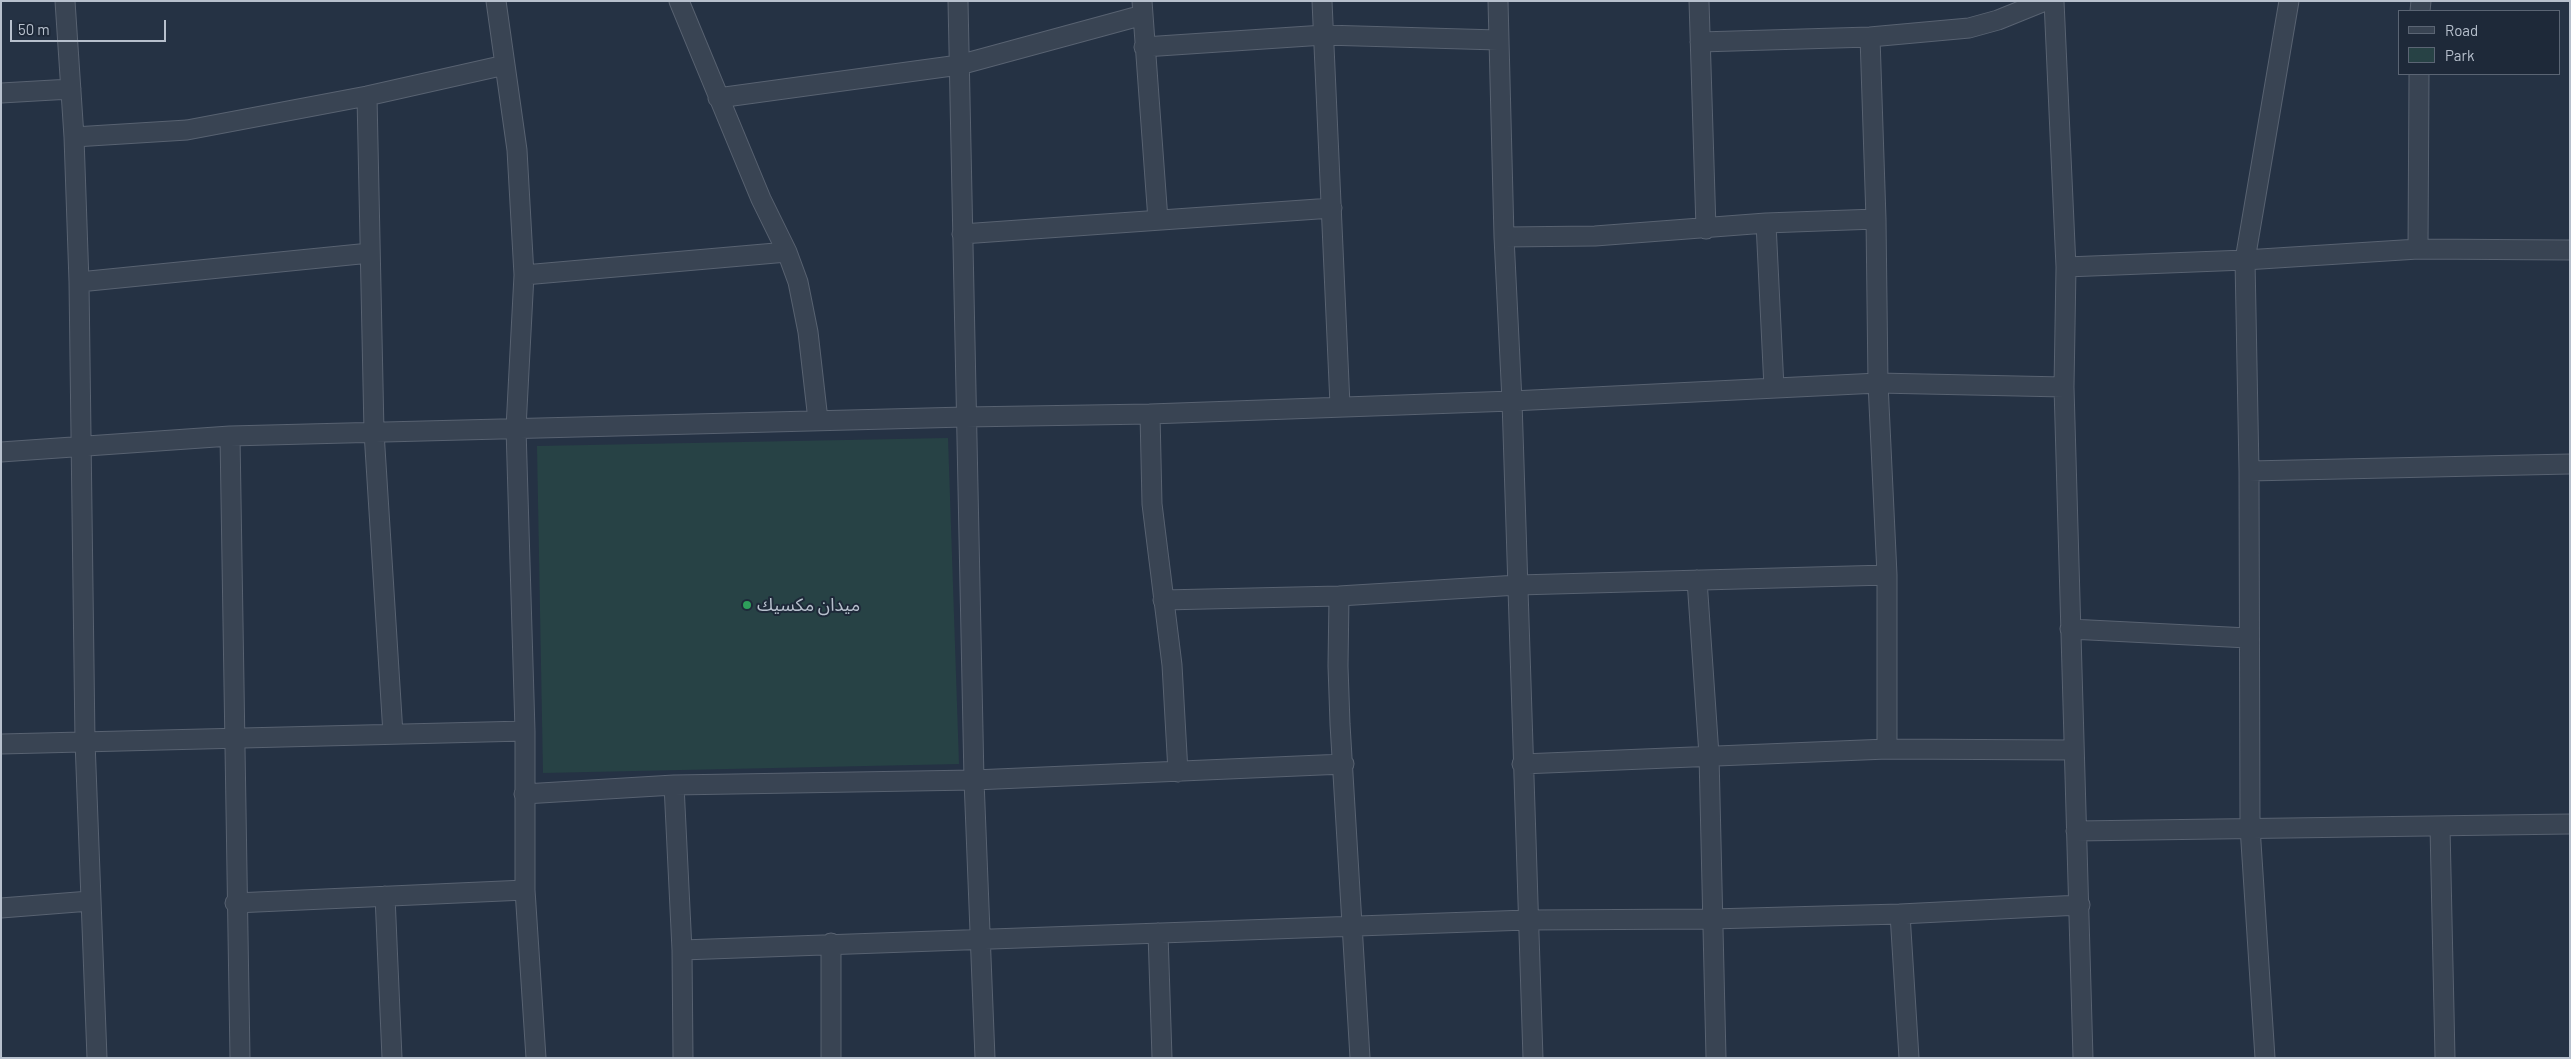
<!DOCTYPE html>
<html>
<head>
<meta charset="utf-8">
<style>
  body { margin:0 }
  #map { position:relative; width:2571px; height:1059px; overflow:hidden; background:#253244; font-family:Barlow,sans-serif }
  canvas { display:block }
  .frame { position:absolute; inset:0; border:2px solid #b7c0cd; pointer-events:none }
  .legend { position:absolute; left:2398px; top:10px; width:162px; height:65px; box-sizing:border-box; background:#1e2939; border:1px solid #5b6574; margin:0; padding:6px 9px; list-style:none; font-size:15px; color:#b7c0cd }
  .legend li { display:flex; align-items:center; gap:10px; height:25px }
  .legend b { width:25px; border:1px solid #5b6574 }
  .scale { position:absolute; left:10px; top:20px; width:156px; height:22px; box-sizing:border-box; border:2px solid #b7c0cd; border-top:0; padding-left:6px; font-size:15px; line-height:18px; white-space:nowrap; color:#b7c0cd; -webkit-text-stroke:4px #1e2939; paint-order:stroke }
</style>
</head>
<body>
<div id="map">
<canvas width="2571" height="1059"></canvas>
<div class="frame"></div>
<ul class="legend">
<li><b style="height:6px;background:#394453"></b>Road</li>
<li><b style="height:14px;background:#274245"></b>Park</li>
</ul>
<div class="scale">50 m</div>
</div>
<script>
const context = document.querySelector('canvas').getContext('2d');
context.lineJoin = 'round';
function fillPath(path, color) {
  context.fillStyle = color;
  context.fill(path, 'evenodd');
}
function toPath(rows) {
  const path = new Path2D();
  for (const r of rows) {
    path.moveTo(r[0], r[1]);
    for (let i = 2; i < r.length; i += 2) path.lineTo(r[i], r[i + 1]);
  }
  return path;
}
function stroke(path, color, width, dash) {
  context.strokeStyle = color;
  context.lineWidth = width;
  context.lineCap = dash ? 'butt' : 'round';
  context.setLineDash(dash || []);
  context.stroke(path);
}
function write(font, color, halo, rows, align = 'center') {
  context.font = font + ' Barlow,"Noto Sans Arabic",sans-serif';
  context.lineWidth = 4;
  context.setLineDash([]);
  context.textBaseline = 'middle';
  context.strokeStyle = halo;
  context.fillStyle = color;
  for (const [text, x, y, turn = 0] of rows) {
    context.save();
    context.translate(x, y);
    context.rotate((+turn || 0) * Math.PI / 180);
    context.textAlign = isNaN(turn) ? turn : align;
    if (halo) context.strokeText(text, 0, 0);
    context.fillText(text, 0, 0);
    context.restore();
  }
}
fillPath(toPath([
  [948,438,959,764,543,773,537,446]
]), '#274245');
const street = toPath([
  [65,1,74,137,79,282,85,741,97,1058],
  [496,1,517,150,524,275,516,428,525,731,525,890,536,1058],
  [679,1,761,199,787,252,798,282,808,332,818,420],
  [958,1,974,780,985,1058],
  [1142,1,1158,220],
  [1322,1,1340,405],
  [1498,1,1504,237,1512,401,1533,1058],
  [1699,1,1706,229],
  [2054,1,2066,267,2064,387,2083,1058],
  [2420,11,2421,1],
  [1870,37,1876,219,1878,383,1887,575,1887,749],
  [1700,42,1870,37,1969,28,1998,20,2045,1],
  [1144,47,1324,35,1498,40],
  [1,93,71,89],
  [367,96,374,432,393,734],
  [718,98,959,65,1143,15],
  [74,137,187,130,367,96,505,65],
  [1766,223,1774,388],
  [962,234,1332,208],
  [1504,237,1595,236,1766,223,1876,219],
  [2418,249,2419,74],
  [2066,267,2245,260,2418,249,2570,250],
  [524,275,787,252],
  [79,282,370,253],
  [1150,414,1152,504,1172,665,1178,772],
  [230,436,240,1058],
  [1,452,230,436,965,417,1150,414,1512,401,1878,383,2064,387],
  [2249,471,2570,464],
  [1697,580,1709,755,1716,1058],
  [1339,596,1338,666,1340,724,1360,1058],
  [1163,600,1339,596,1518,585,1887,575],
  [2070,629,2248,638],
  [1,744,525,731],
  [1522,764,1887,749,2073,750],
  [674,785,682,950,683,1058],
  [524,794,674,785,974,780,1344,764],
  [2440,827,2445,1058],
  [2076,831,2570,824],
  [385,896,392,1058],
  [235,903,525,890],
  [1,908,90,901],
  [1900,914,1909,1058],
  [1158,933,1162,1058],
  [682,950,1527,920,1711,919,1900,914,2080,905],
  [831,1058,831,943],
  [2265,1058,2250,827,2249,471,2245,260,2289,1]
]);
stroke(street, '#586271', 21);
stroke(street, '#394453', 19);
for (const [x, y, r, color] of [
  [747,605,5,"#2e9e5b"]
]) {
  const dot = new Path2D();
  dot.arc(x, y, r, 0, 2 * Math.PI);
  context.fillStyle = color;
  context.fill(dot);
  stroke(dot, '#1e2939', 2);
}
write('18px', '#b7c0cd', '#1e2939', [
  ["ميدان مكسيك",757,605]
], 'left');
</script>
</body>
</html>
